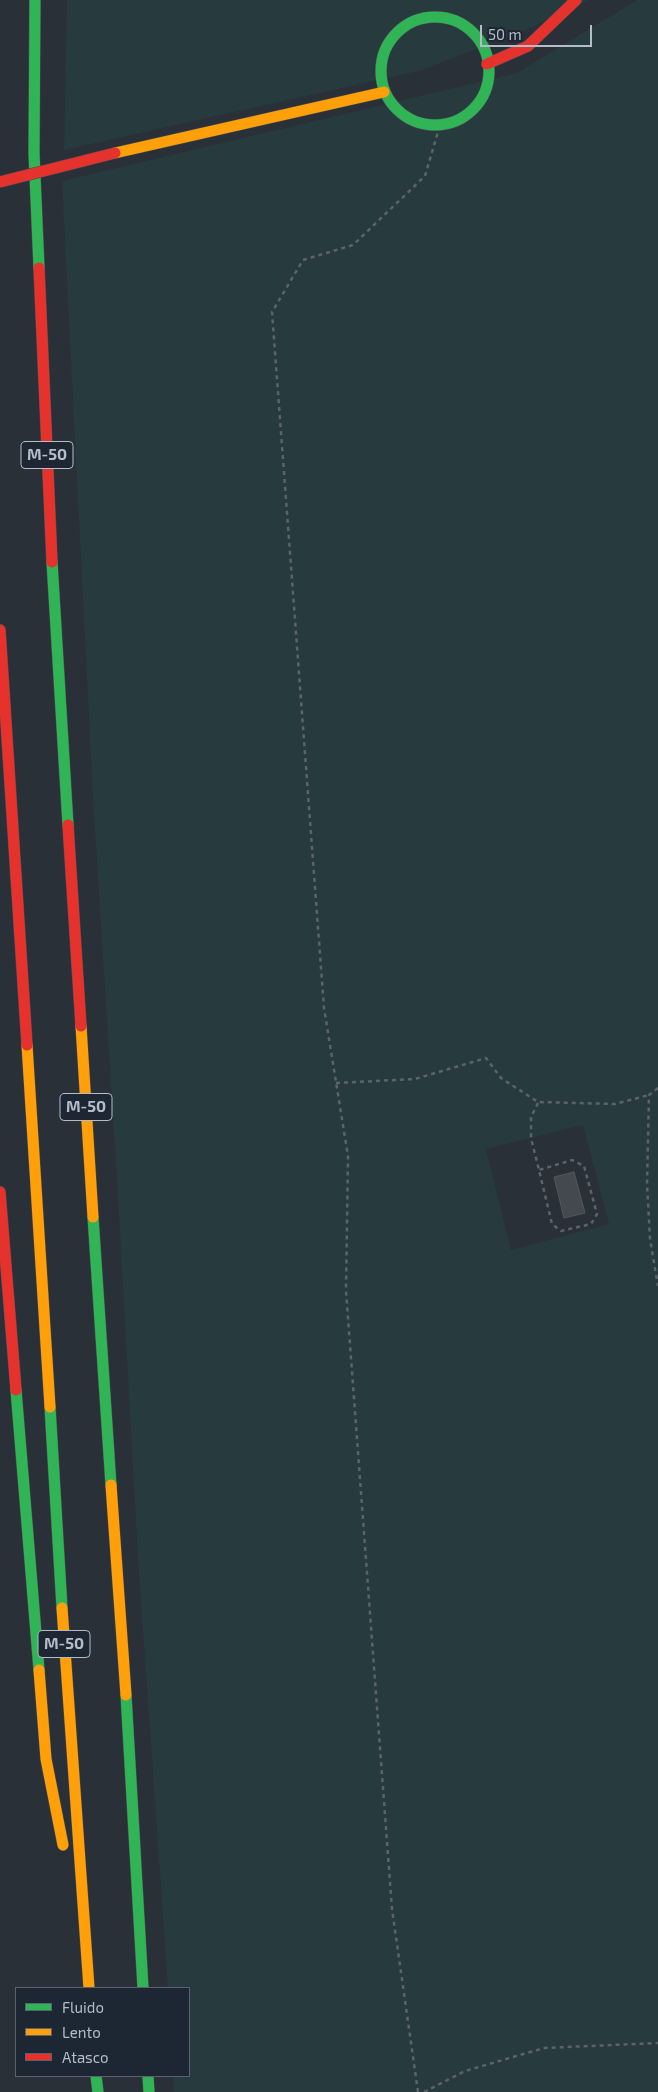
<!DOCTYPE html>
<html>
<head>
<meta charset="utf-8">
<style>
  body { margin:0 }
  #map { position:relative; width:658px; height:2092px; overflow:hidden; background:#2a3038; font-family:"Exo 2",sans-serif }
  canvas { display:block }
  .legend { position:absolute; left:15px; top:1987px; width:175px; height:90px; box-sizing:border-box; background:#1d2633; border:1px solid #59626f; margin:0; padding:6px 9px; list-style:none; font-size:15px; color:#b4bcc9 }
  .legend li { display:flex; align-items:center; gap:10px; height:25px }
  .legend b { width:25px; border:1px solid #59626f }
  .scale { position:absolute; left:480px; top:25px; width:112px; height:22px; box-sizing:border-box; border:2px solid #b4bcc9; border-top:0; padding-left:6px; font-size:15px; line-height:18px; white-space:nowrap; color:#b4bcc9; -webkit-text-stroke:4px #1d2633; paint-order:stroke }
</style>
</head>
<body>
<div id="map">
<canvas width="658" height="2092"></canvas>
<ul class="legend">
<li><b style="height:6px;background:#30b455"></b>Fluido</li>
<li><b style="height:6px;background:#ff9f0a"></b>Lento</li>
<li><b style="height:6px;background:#e5322d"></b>Atasco</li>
</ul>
<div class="scale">50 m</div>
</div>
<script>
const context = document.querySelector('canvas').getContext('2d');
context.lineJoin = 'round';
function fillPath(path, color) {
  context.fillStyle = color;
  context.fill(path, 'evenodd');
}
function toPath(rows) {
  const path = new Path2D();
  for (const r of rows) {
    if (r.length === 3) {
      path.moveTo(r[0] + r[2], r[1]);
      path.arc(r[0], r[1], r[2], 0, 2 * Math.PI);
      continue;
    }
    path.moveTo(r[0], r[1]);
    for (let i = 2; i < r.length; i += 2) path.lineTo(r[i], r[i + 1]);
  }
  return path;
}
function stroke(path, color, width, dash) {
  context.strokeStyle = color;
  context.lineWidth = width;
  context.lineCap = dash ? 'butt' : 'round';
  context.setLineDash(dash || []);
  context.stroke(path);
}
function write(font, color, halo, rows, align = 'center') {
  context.font = font + ' "Exo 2",sans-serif';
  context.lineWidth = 4.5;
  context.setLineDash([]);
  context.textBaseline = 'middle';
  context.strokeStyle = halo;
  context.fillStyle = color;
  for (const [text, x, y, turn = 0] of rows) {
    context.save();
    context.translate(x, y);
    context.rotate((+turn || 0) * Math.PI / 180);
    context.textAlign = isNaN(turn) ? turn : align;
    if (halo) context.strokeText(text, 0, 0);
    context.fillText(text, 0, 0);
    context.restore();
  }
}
fillPath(toPath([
  [67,0,589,0,526,30,419,71,64,150],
  [637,0,658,0,658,2092,174,2092,173,2076,189,2076,189,1988,168,1988,138,1558,117,1178,93,797,62,181,517,73],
  [583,1125,609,1224,511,1250,486,1149]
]), '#273a3e');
const building = toPath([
  [574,1172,585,1213,564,1218,554,1177,574,1172]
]);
fillPath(building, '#444950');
stroke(building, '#52575f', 1);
const fast = toPath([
  [35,0,34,153,39,268],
  [435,71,54],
  [52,562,68,825],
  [93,1217,111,1485],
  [16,1390,39,1670],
  [50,1407,62,1608],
  [126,1695,143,1988],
  [96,2076,98,2092],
  [148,2076,149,2092]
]);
const slow = toPath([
  [115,153,384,92],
  [81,1026,93,1217],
  [27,1045,50,1407],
  [111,1485,126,1695],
  [62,1608,89,1988],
  [39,1670,46,1759,63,1845]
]);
const jam = toPath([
  [487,64,528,46,576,0],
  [39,268,52,562],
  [0,630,27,1045],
  [68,825,81,1026],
  [0,1192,16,1390]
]);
stroke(fast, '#484c53', 12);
stroke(slow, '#484c53', 12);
stroke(jam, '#484c53', 12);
stroke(toPath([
  [336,1083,415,1079,486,1058,501,1078,538,1102,615,1104,649,1095],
  [658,1088,649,1095,647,1184,650,1239,658,1286],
  [538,1103,531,1117,531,1138,539,1170,552,1224,561,1231,591,1224,597,1214,584,1166,572,1160,539,1170],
  [418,2092,392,1909,346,1291,348,1156,324,1008,272,312,303,260,353,245,425,176,440,125],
  [424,2092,465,2071,544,2048,658,2043]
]), '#5d636a', 2.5, [4, 4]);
stroke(fast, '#30b455', 11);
stroke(slow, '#ff9f0a', 11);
stroke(jam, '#e5322d', 11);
const jamBridge = toPath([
  [0,182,115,153]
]);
stroke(jamBridge, '#484c53', 12, []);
stroke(jamBridge, '#e5322d', 11);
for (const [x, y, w] of [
  [47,455,52],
  [86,1107,52],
  [64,1644,52]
]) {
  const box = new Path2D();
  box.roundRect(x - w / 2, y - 13.5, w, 27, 4);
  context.fillStyle = '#1d2633';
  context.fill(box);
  stroke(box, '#b4bcc9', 1);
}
write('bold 16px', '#b4bcc9', null, [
  ["M-50",47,455],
  ["M-50",86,1107],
  ["M-50",64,1644]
]);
</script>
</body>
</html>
